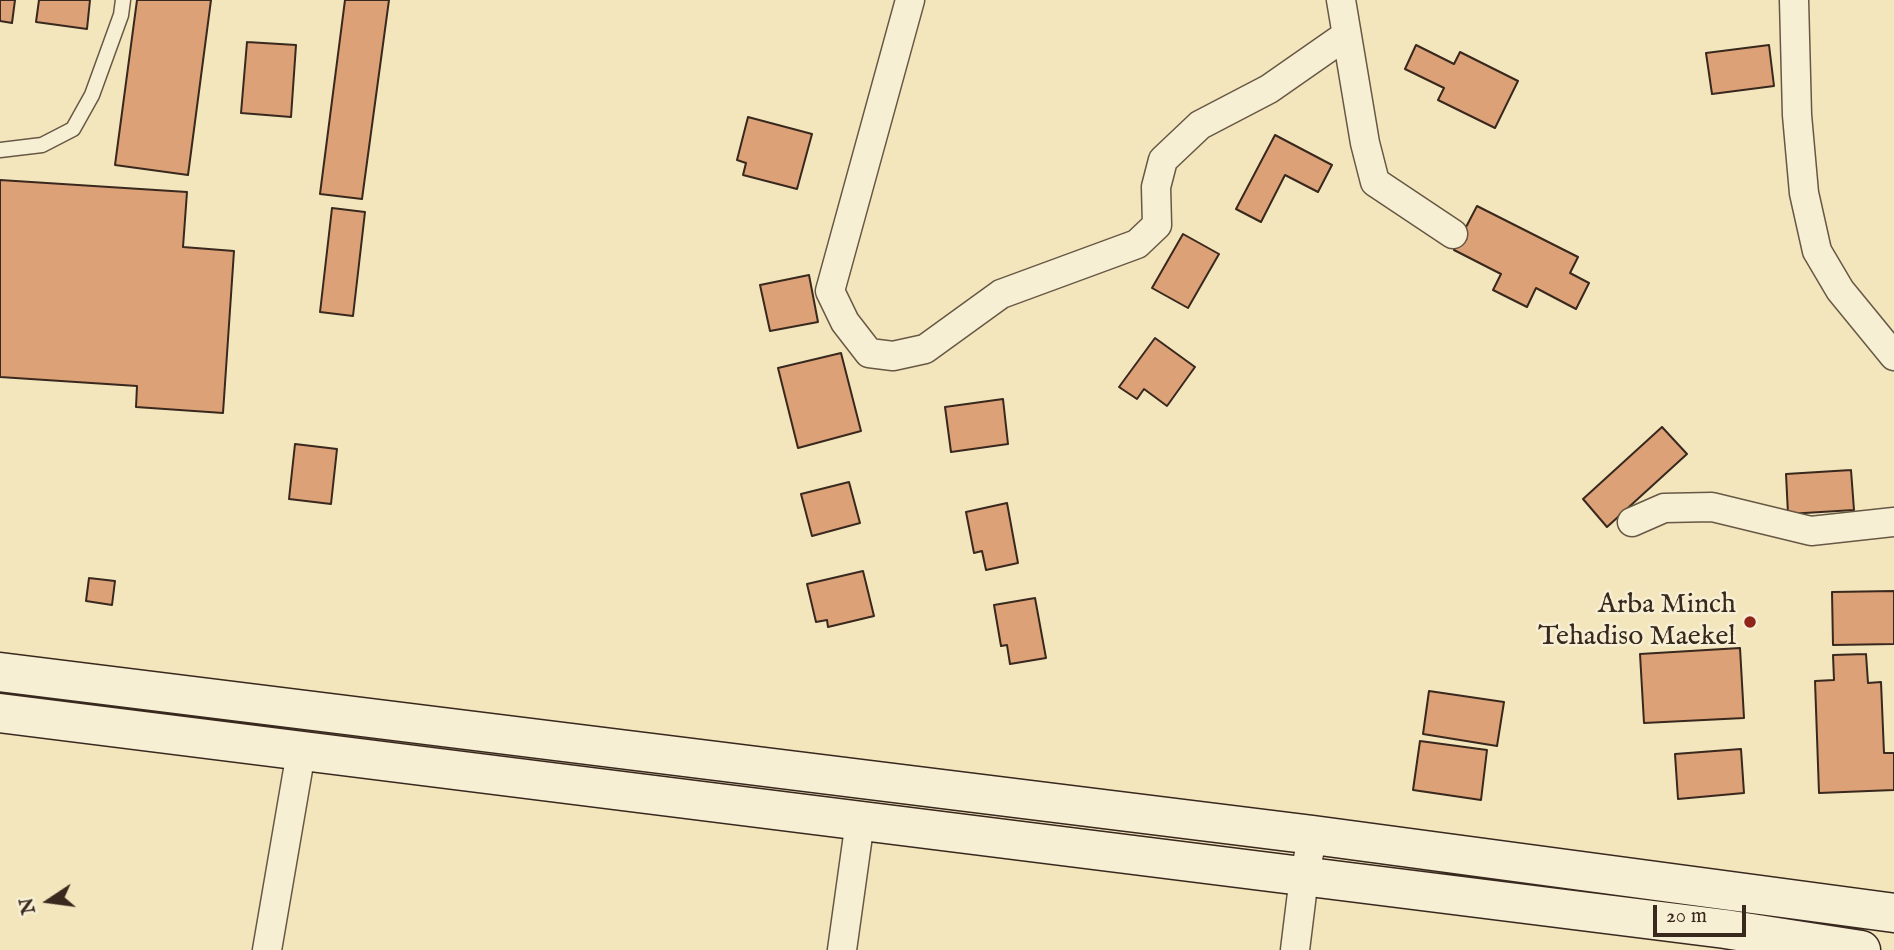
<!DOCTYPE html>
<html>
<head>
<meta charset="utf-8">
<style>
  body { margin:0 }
  #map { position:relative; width:1894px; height:950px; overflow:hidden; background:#f3e6bd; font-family:"IM FELL English",serif }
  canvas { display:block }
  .north { position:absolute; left:14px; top:866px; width:70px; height:70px; -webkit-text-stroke:5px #f7efd4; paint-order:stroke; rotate:257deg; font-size:19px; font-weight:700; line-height:28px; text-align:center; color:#38281d }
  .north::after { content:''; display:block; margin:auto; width:24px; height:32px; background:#38281d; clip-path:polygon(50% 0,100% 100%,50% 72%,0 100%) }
  .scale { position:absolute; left:1653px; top:905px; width:93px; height:32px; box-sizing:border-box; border:4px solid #38281d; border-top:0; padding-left:9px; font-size:21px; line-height:24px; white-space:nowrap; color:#38281d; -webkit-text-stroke:5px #f7efd4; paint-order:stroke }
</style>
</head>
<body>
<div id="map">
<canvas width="1894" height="950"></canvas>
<div class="north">N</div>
<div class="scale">20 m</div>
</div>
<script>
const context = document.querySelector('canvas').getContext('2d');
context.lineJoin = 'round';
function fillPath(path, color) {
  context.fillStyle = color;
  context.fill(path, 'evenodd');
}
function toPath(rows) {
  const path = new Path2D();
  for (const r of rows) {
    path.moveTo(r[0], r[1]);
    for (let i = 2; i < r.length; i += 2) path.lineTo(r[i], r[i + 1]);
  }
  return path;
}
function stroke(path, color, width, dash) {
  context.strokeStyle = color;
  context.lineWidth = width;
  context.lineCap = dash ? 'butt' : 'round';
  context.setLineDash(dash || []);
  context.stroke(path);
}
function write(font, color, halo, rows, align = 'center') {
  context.font = font + ' "IM FELL English",serif';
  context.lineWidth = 5;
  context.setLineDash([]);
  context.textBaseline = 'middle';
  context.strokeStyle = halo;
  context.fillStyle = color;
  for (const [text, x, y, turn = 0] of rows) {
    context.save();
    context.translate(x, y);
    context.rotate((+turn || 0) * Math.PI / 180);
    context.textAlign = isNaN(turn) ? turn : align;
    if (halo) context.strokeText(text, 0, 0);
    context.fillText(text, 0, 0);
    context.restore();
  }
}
const building = toPath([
  [0,0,15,0,12,23,0,21,0,0],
  [39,0,90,0,87,29,36,22,39,0],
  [137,0,211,0,188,175,115,165,137,0],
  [345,0,389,0,362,199,320,194,345,0],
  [247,42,296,45,291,117,241,113,247,42],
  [1416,45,1454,64,1460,52,1518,81,1495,128,1438,100,1444,88,1405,69,1416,45],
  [1769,45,1774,86,1712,94,1706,53,1769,45],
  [748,117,812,134,797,189,743,175,746,163,737,160,748,117],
  [1275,135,1332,165,1318,192,1285,175,1261,222,1236,209,1275,135],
  [0,180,187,192,183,247,234,251,223,413,136,407,137,386,0,377,0,180],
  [1477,206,1578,257,1570,273,1589,283,1576,309,1536,288,1527,307,1493,290,1501,274,1454,250,1477,206],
  [332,208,365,212,353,316,320,312,332,208],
  [1183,234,1219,254,1188,308,1152,288,1183,234],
  [809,275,818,322,770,331,760,285,809,275],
  [1155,338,1195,367,1167,406,1144,389,1137,399,1119,387,1155,338],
  [841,353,861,431,798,448,778,368,841,353],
  [1003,399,1008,444,951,452,945,407,1003,399],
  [1662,427,1687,454,1607,527,1583,499,1662,427],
  [295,444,337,449,331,504,289,499,295,444],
  [1851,470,1854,510,1788,514,1786,474,1851,470],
  [849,482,860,523,812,536,801,494,849,482],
  [1007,503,1018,563,986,570,982,551,974,553,966,512,1007,503],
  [863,571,874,616,828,627,827,620,816,622,807,584,863,571],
  [89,578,115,581,112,605,86,601,89,578],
  [1894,591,1894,644,1833,645,1832,592,1894,591],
  [1035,598,1046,658,1010,664,1007,645,1001,646,994,605,1035,598],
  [1740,648,1744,718,1644,723,1640,654,1740,648],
  [1866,654,1868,683,1881,682,1884,753,1894,753,1894,790,1819,793,1815,681,1834,680,1833,655,1866,654],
  [1429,691,1504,702,1497,746,1423,734,1429,691],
  [1420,741,1487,750,1481,800,1413,790,1420,741],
  [1741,749,1744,793,1678,799,1675,754,1741,749]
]);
fillPath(building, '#dca177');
stroke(building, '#38281d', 2);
const service = toPath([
  [0,150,42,145,73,129,92,95,121,15,123,0]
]);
const minor = toPath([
  [910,0,830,291,845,322,869,353,893,356,925,349,1001,294,1137,244,1157,225,1156,187,1163,160,1200,125,1269,89,1345,36],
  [1341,0,1365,143,1375,182,1453,234],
  [1794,0,1797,115,1804,193,1817,251,1840,290,1894,356],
  [1632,522,1664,508,1712,507,1811,531,1894,522],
  [267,950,301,752],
  [842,950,860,821],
  [1295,950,1304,877,1313,835]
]);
const secondary = toPath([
  [0,672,1313,835,1894,913],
  [0,713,1725,929,1861,950]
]);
stroke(service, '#675845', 17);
stroke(minor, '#675845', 31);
stroke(secondary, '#38281d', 41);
stroke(service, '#f7efd4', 14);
stroke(minor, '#f7efd4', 28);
stroke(secondary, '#f7efd4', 38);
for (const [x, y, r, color] of [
  [1750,622,7,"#8f2418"]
]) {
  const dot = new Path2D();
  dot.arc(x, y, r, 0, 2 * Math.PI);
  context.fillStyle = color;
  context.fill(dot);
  stroke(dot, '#f7efd4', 2.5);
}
write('28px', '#38281d', '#f7efd4', [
  ["Arba Minch",1736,606],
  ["Tehadiso Maekel",1736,638]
], 'right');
</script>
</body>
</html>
